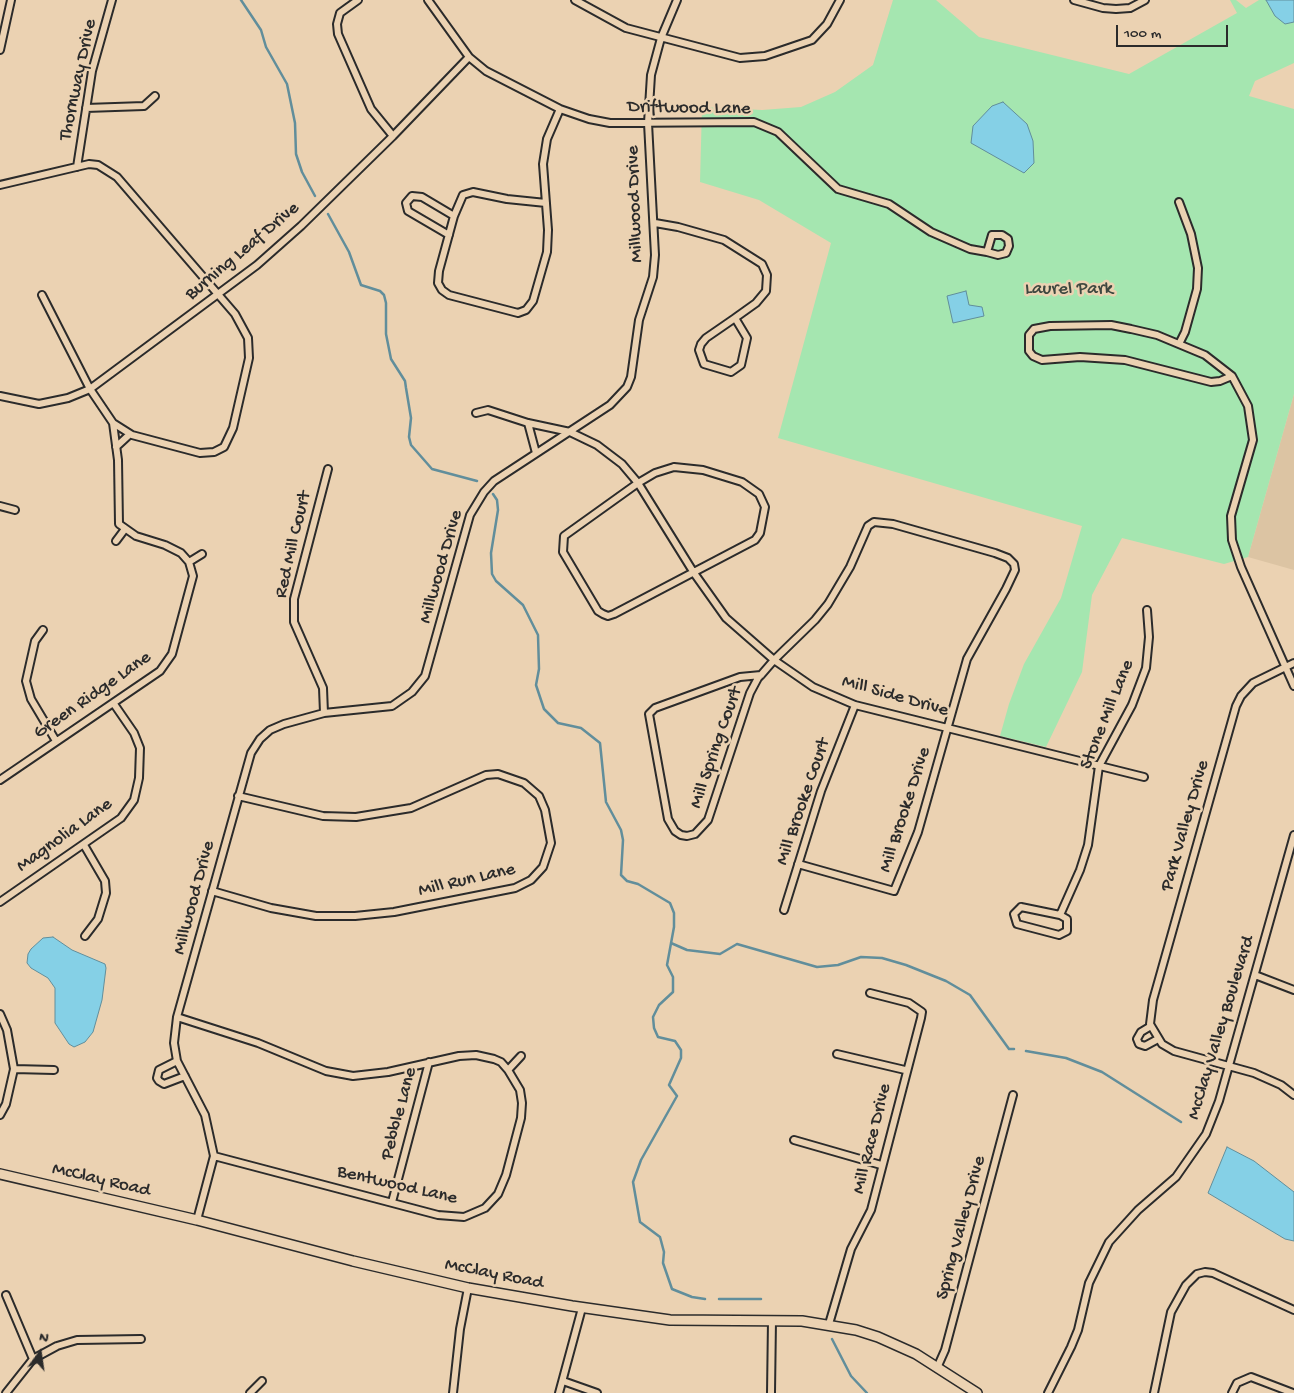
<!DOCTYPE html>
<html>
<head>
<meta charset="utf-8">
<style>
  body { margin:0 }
  #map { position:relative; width:1294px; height:1393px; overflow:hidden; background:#ebd2b2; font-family:"Gochi Hand",sans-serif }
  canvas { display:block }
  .north { position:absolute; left:15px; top:1328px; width:50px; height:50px; -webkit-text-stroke:4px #ebd2b2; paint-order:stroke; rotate:14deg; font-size:14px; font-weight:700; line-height:20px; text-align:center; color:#2b2b2b }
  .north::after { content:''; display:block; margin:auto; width:18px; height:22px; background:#2b2b2b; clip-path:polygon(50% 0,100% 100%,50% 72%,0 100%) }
  .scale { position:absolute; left:1116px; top:25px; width:112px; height:22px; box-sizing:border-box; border:2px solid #2b2b2b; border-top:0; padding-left:6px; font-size:15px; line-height:18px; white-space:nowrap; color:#2b2b2b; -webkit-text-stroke:4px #ebd2b2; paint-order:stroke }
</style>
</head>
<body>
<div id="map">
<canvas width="1294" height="1393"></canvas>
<div class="north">N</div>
<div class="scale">100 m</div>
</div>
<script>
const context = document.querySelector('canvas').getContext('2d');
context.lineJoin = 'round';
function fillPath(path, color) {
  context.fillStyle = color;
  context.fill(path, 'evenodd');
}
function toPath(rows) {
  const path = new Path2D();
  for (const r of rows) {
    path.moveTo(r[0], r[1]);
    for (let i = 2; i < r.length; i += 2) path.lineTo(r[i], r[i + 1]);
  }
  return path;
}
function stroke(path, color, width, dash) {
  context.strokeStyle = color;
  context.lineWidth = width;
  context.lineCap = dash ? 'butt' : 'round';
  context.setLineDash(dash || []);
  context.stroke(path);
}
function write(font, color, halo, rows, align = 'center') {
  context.font = font + ' "Gochi Hand",sans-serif';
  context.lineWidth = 5;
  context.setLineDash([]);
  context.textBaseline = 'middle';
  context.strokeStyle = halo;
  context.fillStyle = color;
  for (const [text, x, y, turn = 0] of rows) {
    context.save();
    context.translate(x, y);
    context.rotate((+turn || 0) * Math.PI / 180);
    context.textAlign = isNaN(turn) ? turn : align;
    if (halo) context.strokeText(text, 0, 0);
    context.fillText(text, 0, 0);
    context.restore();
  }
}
fillPath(toPath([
  [1294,394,1294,570,1248,557]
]), '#dcc4a3');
fillPath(toPath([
  [893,0,936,0,979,37,1129,74,1237,13,1230,0,1236,0,1246,8,1259,0,1294,0,1294,63,1255,81,1249,96,1294,109,1294,394,1248,557,1224,564,1122,538,1092,595,1082,672,1046,747,1000,736,1009,704,1024,664,1061,598,1082,526,778,438,831,243,759,200,700,182,702,107,762,110,801,107,835,92,873,65]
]), '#a5e6b0');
const water = toPath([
  [1266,0,1294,0,1294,22,1285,24,1275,16,1266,0],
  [1003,102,1027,124,1033,141,1034,163,1024,173,971,143,973,126,992,106,1003,102],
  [966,291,969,305,982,307,984,316,953,323,947,296,966,291],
  [53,937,72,950,105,964,106,968,102,1000,93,1032,85,1042,74,1047,69,1044,55,1023,55,988,48,978,31,968,27,963,28,954,31,949,43,938,53,937],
  [1227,1147,1254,1161,1294,1192,1294,1241,1285,1239,1208,1193,1227,1147]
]);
fillPath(water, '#85d0e6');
stroke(water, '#618e9b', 1);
stroke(toPath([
  [241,0,261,30,266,47,287,84,295,123,296,154,302,172,315,196],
  [328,214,349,252,361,285,380,291,384,295,386,303,386,334,391,359,405,381,406,388,411,418,409,437,411,445,432,469,477,481],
  [493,494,497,500,498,510,491,553,492,574,496,581,523,605,538,635,539,669,536,685,544,709,558,723,581,728,600,743,606,802,621,830,623,840,621,875,627,881,638,884,670,903,674,913,674,927,667,965,673,977,673,992,659,1005,653,1017,654,1028,658,1037,675,1041,681,1050,681,1058,669,1085,677,1096,641,1160,633,1182,640,1222,660,1237,664,1252,663,1263,672,1289,692,1297,705,1299],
  [671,943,687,950,720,954,737,944,817,967,838,965,861,957,882,958,906,965,946,981,970,995,1009,1049,1014,1049],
  [1026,1051,1066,1058,1102,1072,1181,1122],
  [719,1299,761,1299],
  [832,1339,851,1376,867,1393]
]), '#618e9b', 2.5);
const minor = toPath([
  [358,0,340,13,337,24,338,34,371,109,393,136],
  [428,0,469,57,486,71,560,109,589,119,610,123,754,122,778,132,838,189,889,204,931,232,970,249,987,252],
  [575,0,626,28,740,58,765,56,812,40,827,24,840,0],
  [1074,0,1103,8,1116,9,1130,8,1145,0],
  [0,50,11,0],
  [86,108,144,106,155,96],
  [77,167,92,71,112,0],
  [0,185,89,164,98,165,117,177,235,314,248,338,249,358,233,428,224,447,214,452,200,453,132,435,113,423,90,389,42,295],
  [1179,202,1191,234,1198,268,1197,289,1185,332,1179,344],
  [546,203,507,199,473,192,463,195,454,216,439,271,438,283,442,290,449,295,518,313,526,310,533,301,547,252,548,230,543,164,547,139,560,109],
  [655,223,678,227,724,240,762,264,767,275,766,291,756,303,735,318],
  [449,235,408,211,406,203,412,196,422,197,454,216],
  [992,235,1002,235,1008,239,1009,246,1006,253,998,255,987,252,992,235],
  [735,318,747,338,741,365,731,372,704,364,699,350,701,344,706,338,735,318],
  [1232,376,1220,381,1211,382,1125,360,1080,357,1042,360,1033,356,1029,351,1029,335,1034,329,1050,326,1111,325,1131,329,1157,335,1205,355,1232,376,1248,406,1253,440,1231,516,1232,540,1241,567,1294,686],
  [0,396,39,404,68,398,90,389,257,265,301,226,393,136,469,57],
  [476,413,488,410,528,423,570,432,597,445,622,464,638,483,694,573,726,618,774,660,813,687,855,705,1144,777],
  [528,423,536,453],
  [116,447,130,434],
  [674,467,703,470,742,482,759,494,765,507,760,533,755,540,614,614,608,616,603,614,598,611,563,552,564,536,638,483,655,473,674,467],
  [0,506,15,510],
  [116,541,125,529],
  [189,562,202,554],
  [43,630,35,641,26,681,31,699,56,741],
  [1294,663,1253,683,1241,696,1236,706,1153,1000,1150,1024,1162,1044,1174,1051,1254,1073,1281,1085,1294,1095],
  [761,675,740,677,655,708,649,714,668,819,675,831,681,835,687,836,695,834,708,820,750,693,758,678,761,675,774,660,815,620,828,604,850,567,868,526,874,522,893,524,995,553,1008,558,1014,564,1015,570,1006,589,967,659,918,832,894,891,798,864],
  [324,713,323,688,294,622,294,599,328,469],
  [0,780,160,671,172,654,193,576,189,562,181,553,165,545,136,536,119,524,118,460,113,423],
  [84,845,105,881,106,893,98,919,85,936],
  [212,891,271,908,316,916,355,916,394,912,515,888,531,880,543,867,551,843,545,810,539,796,524,783,498,774,486,775,411,808,356,817,323,816,238,796],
  [0,902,121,818,134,800,139,778,140,748,134,733,114,704],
  [1021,907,1060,915,1067,919,1067,931,1059,935,1017,924,1014,914,1021,907],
  [784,910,821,791,855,705],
  [1060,915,1080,870,1088,845,1099,766,1132,705,1146,668,1149,637,1147,610],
  [1255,975,1294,990],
  [0,1014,7,1030,14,1069,6,1104,0,1115],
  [177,1017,258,1043,326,1071,353,1076,388,1072,459,1056,476,1055,494,1059,501,1062,508,1070,520,1090,522,1103,521,1118,506,1175,498,1194,485,1208,464,1217,438,1215,214,1156],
  [1151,1026,1141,1032,1137,1039,1139,1044,1145,1046,1158,1039],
  [837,1054,905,1070],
  [177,1061,159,1070,157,1078,159,1081,164,1084,185,1076],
  [14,1069,54,1070],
  [508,1070,521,1056],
  [794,1140,881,1165],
  [392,1202,429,1062],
  [197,1220,214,1156,205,1115,177,1061,174,1043,177,1017,251,753,260,739,270,730,284,724,324,713,392,706,412,692,425,676,470,515,484,492,494,481,610,405,627,387,631,377,639,320,653,277,655,255,648,123,651,75,661,38,677,0],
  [6,1295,33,1359],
  [829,1324,851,1249,871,1210,921,1018,922,1012,909,1003,870,993],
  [937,1368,945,1350,1013,1095],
  [563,1381,597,1393],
  [6,1393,33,1359,57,1346,77,1340,141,1339],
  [250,1393,262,1381],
  [453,1393,460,1329,468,1288],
  [559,1393,582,1308],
  [771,1393,772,1320],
  [1048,1393,1071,1347,1078,1330,1089,1283,1109,1242,1138,1210,1176,1177,1206,1134,1219,1101,1294,835],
  [1154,1393,1171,1312,1186,1285,1197,1274,1205,1272,1213,1273,1294,1310],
  [1232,1393,1237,1383,1251,1377,1293,1393]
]);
const secondary = toPath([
  [0,1174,197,1220,353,1261,468,1288,572,1306,670,1320,802,1321,856,1330,878,1337,916,1354,977,1393]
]);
stroke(minor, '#2b2b2b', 10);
stroke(secondary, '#2b2b2b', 12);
stroke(minor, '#ebd2b2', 6);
stroke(secondary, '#ebd2b2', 9);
write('19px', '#2b2b2b', '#ebd2b2', [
  ["Thornway Drive",79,80,-78],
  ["Driftwood Lane",689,109,1],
  ["Millwood Drive",636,204,-92],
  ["Burning Leaf Drive",243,252,-40],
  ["Red Mill Court",294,545,-77],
  ["Millwood Drive",442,567,-74],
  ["Green Ridge Lane",93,696,-35],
  ["Mill Side Drive",895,697,16],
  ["Stone Mill Lane",1108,715,-68],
  ["Mill Spring Court",717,748,-71],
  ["Mill Brooke Court",804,802,-71],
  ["Mill Brooke Drive",906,810,-72],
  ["Park Valley Drive",1186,826,-74],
  ["Magnolia Lane",65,836,-36],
  ["Mill Run Lane",467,881,-13],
  ["Millwood Drive",195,898,-75],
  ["McClay Valley Boulevard",1222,1028,-73],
  ["Pebble Lane",400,1114,-75],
  ["Mill Race Drive",873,1139,-76],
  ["McClay Road",101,1181,13],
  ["Bentwood Lane",397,1186,13],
  ["Spring Valley Drive",962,1228,-75],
  ["McClay Road",494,1275,11]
]);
write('19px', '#3d473f', '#ebd2b2', [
  ["Laurel Park",1069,290]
]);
</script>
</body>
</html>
